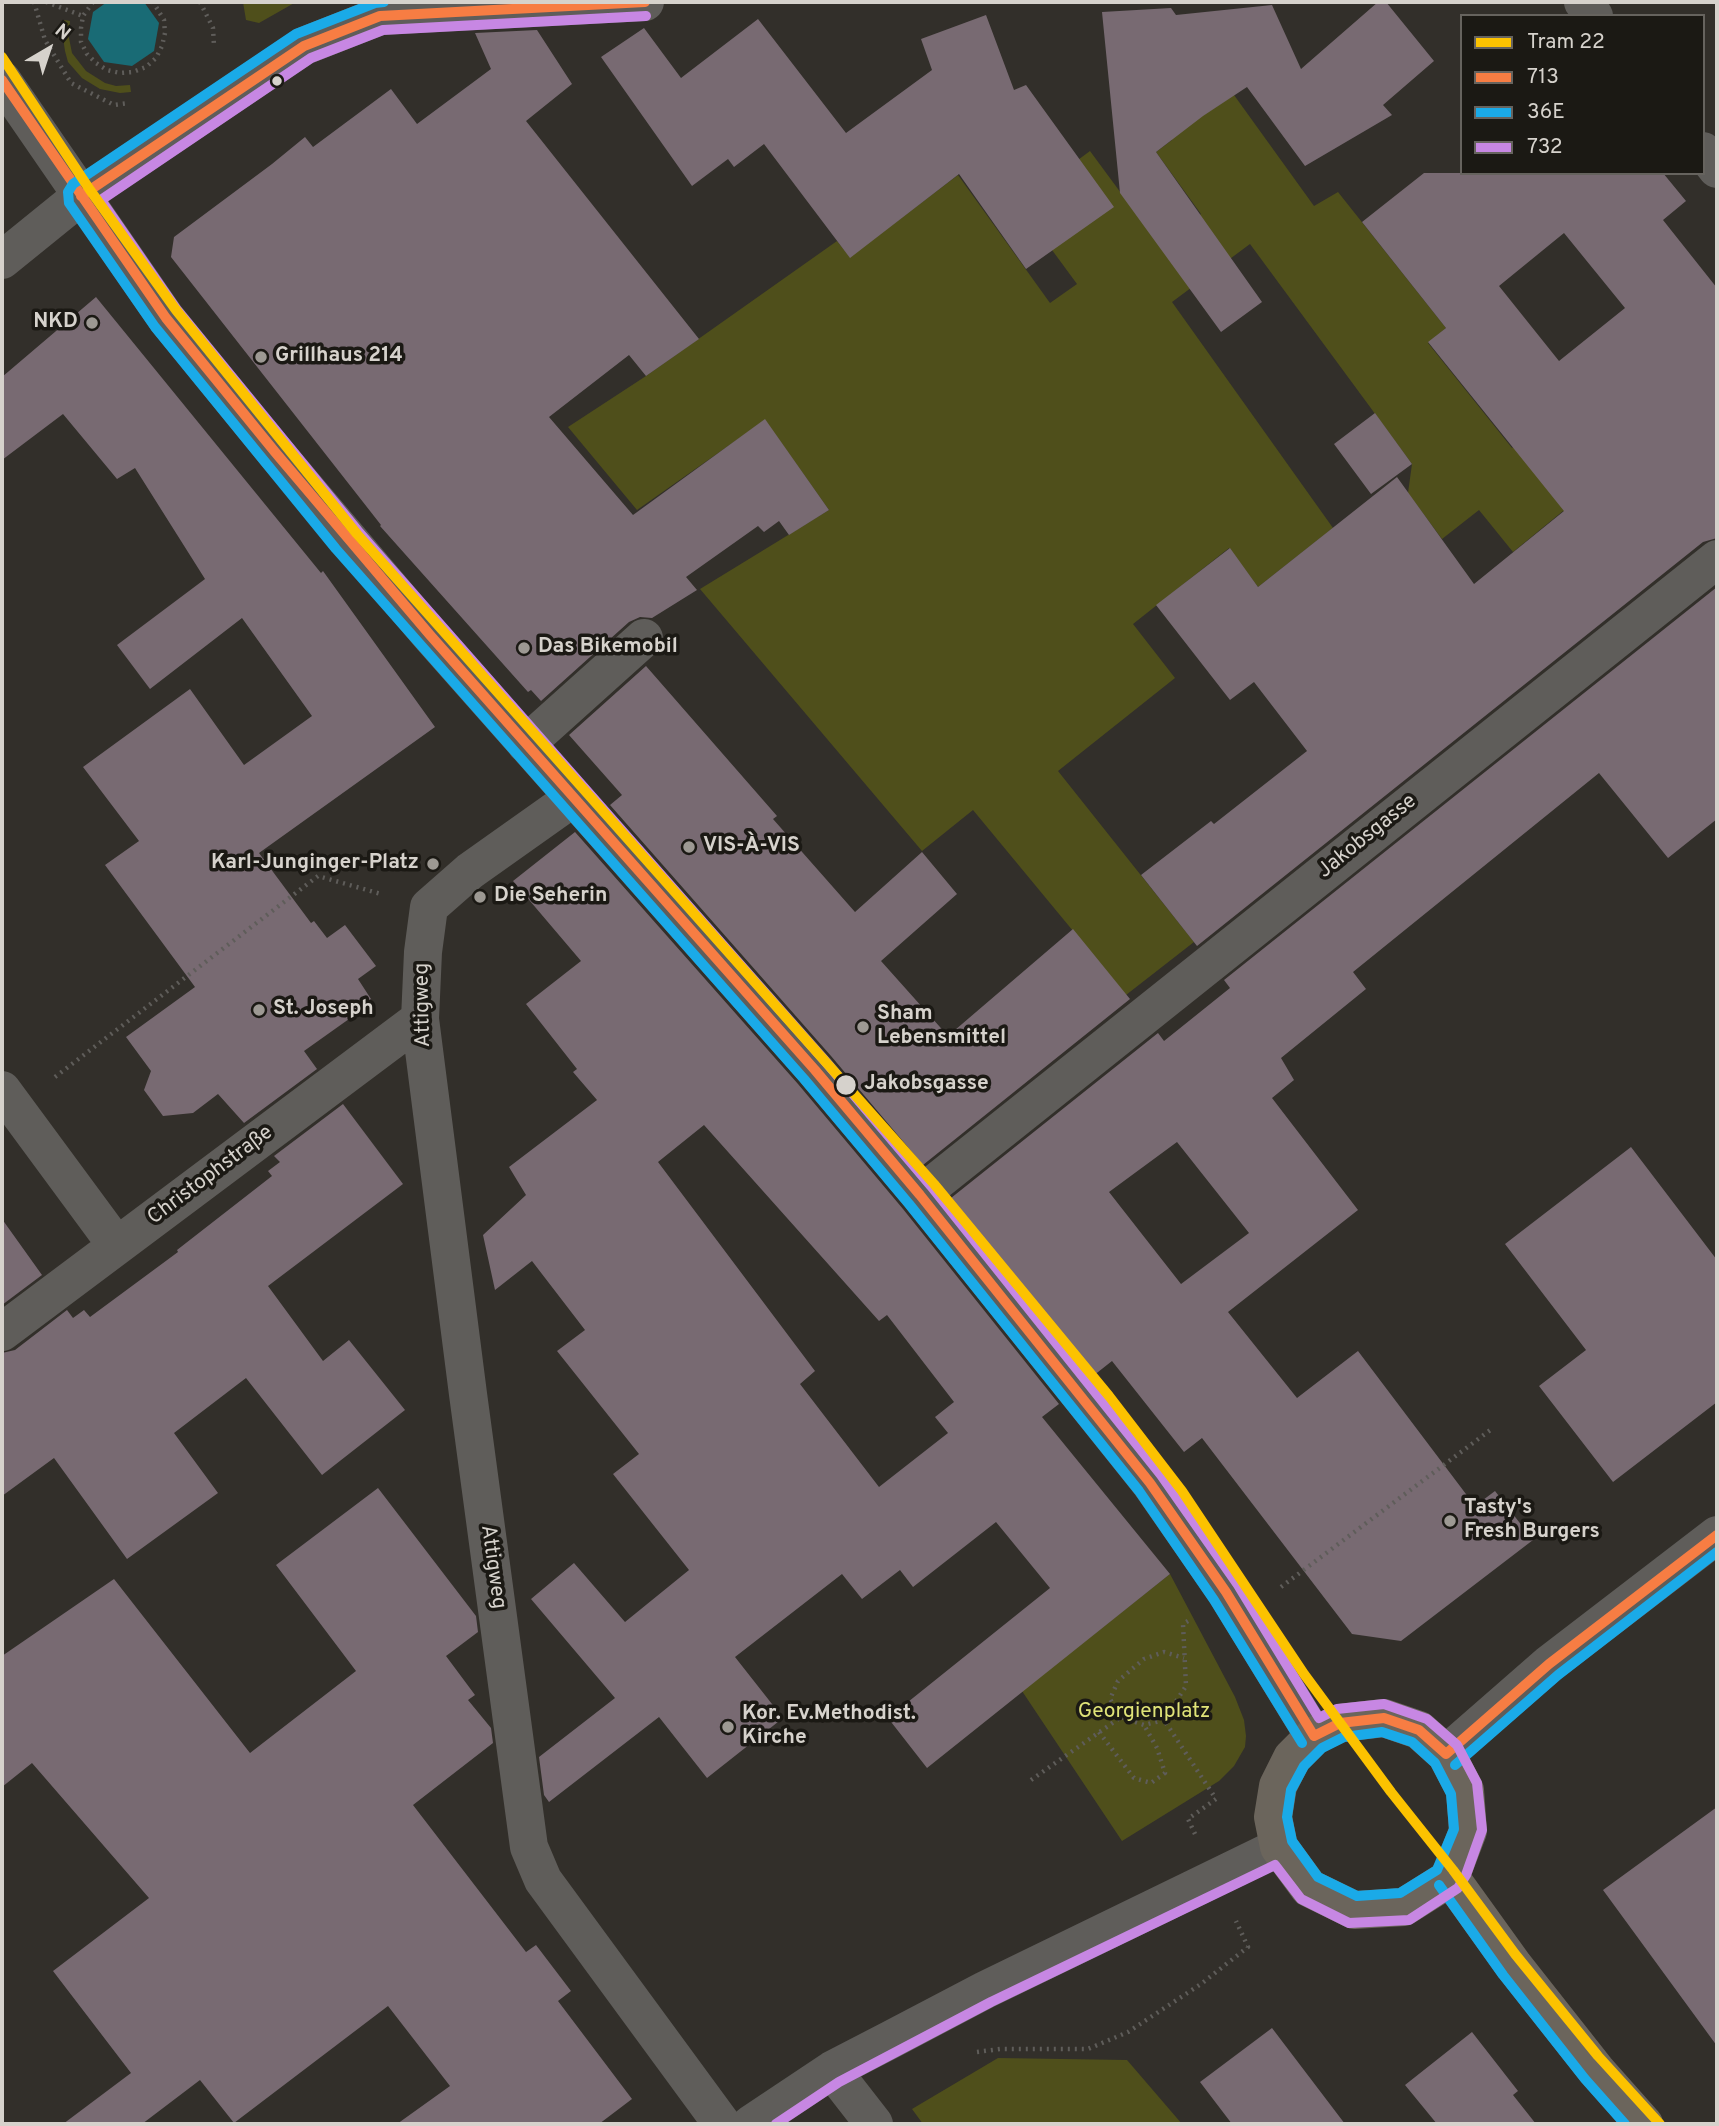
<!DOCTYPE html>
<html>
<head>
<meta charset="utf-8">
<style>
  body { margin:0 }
  #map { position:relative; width:1719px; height:2126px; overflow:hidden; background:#322f2a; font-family:Overpass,sans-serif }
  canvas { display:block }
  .frame { position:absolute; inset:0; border:4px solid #d6d2cc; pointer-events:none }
  .legend { position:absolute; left:1460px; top:14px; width:245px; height:161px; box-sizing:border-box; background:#1b1914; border:2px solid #66635e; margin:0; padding:9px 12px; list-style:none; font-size:21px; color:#d6d2cc }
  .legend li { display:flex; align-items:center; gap:14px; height:35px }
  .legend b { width:35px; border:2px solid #66635e }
  .north { position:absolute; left:14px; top:14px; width:70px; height:70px; -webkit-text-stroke:5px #1b1914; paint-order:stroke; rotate:39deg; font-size:19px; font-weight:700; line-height:28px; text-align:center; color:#d6d2cc }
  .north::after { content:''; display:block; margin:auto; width:24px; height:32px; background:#d6d2cc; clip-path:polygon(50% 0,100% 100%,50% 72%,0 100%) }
</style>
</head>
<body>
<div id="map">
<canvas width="1719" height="2126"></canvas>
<div class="frame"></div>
<ul class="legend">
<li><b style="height:9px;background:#fcc200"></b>Tram 22</li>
<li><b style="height:9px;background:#f77d43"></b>713</li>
<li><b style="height:9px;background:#1aaae8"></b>36E</li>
<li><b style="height:9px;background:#c787e3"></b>732</li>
</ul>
<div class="north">N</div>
</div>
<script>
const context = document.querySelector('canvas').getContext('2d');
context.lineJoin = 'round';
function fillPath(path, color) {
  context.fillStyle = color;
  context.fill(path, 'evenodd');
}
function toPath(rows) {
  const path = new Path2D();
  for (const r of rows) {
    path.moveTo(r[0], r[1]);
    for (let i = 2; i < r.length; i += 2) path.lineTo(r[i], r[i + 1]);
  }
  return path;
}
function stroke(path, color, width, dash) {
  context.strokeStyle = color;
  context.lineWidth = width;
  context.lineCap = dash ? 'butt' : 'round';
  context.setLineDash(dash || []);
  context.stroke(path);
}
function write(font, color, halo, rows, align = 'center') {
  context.font = font + ' Overpass,sans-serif';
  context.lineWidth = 7;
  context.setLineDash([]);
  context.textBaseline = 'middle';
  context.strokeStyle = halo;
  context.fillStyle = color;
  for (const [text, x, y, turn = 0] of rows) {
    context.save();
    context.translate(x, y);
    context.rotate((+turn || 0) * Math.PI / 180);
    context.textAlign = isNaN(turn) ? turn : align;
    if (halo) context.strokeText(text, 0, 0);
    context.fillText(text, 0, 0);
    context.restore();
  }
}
fillPath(toPath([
  [243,2,296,2,259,23,246,20],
  [64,20,70,21,69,38,72,53,86,71,105,83,116,86,130,85,131,92,120,93,100,89,82,78,68,62,65,51,62,31],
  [1234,95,1314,206,1338,192,1446,328,1428,343,1512,448,1583,391,1586,541,1563,511,1513,552,1479,510,1442,539,1408,493,1412,464,1250,244,1172,302,1333,528,1258,587,1229,548,1133,624,1175,678,1058,771,1194,942,1126,995,973,810,922,851,700,589,829,510,765,420,637,510,568,427,646,376,837,241,850,257,958,175,1050,303,1077,284,1052,250,1043,186,1090,151,1160,246,1201,214,1156,152,1172,140,1170,137],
  [1170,1574,1235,1697,1244,1720,1246,1736,1245,1747,1234,1766,1219,1781,1122,1841,1022,1691],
  [998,2058,1127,2060,1182,2124,923,2124,912,2109]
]), '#4f4f1b');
fillPath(toPath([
  [107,2,144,2,159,23,154,51,132,66,104,62,88,39,93,12]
]), '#196b75');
fillPath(toPath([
  [1378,2,1386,2,1434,61,1383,105,1392,115,1305,166,1247,87,1203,116,1156,152,1262,302,1221,332,1120,193,1102,12,1171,8,1176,15,1272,5,1301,69],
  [986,15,1014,90,1026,85,1114,207,1026,269,959,174,850,258,764,144,734,167,728,159,692,186,601,57,644,28,681,78,758,19,846,133,932,70,921,39],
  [537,30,572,84,526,121,699,339,646,376,629,355,549,417,633,515,765,419,829,510,789,535,779,521,764,532,758,526,686,577,697,590,652,618,640,617,629,622,541,701,531,690,528,692,380,526,381,525,171,257,174,237,272,164,305,137,313,147,391,89,417,124,491,69,475,33],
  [1424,173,1663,173,1686,201,1663,220,1717,288,1717,538,1703,542,1197,946,1141,875,1211,821,1214,824,1307,751,1254,682,1230,700,1156,605,1230,548,1258,587,1397,477,1474,584,1564,511,1428,342,1446,328,1362,222],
  [1564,233,1625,308,1559,361,1499,286],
  [96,297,321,573,323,571,435,727,259,853,311,923,314,921,327,938,345,925,376,966,358,979,371,999,347,1016,349,1019,304,1051,317,1069,244,1123,218,1094,193,1113,163,1116,144,1090,151,1071,126,1037,195,987,105,865,139,841,83,767,190,689,244,765,312,716,242,618,150,689,117,645,205,579,135,468,117,479,63,414,2,460,2,377],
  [1375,413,1412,464,1371,494,1334,444],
  [1717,587,1717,819,1668,858,1599,773,1353,972,1366,989,1281,1058,1294,1080,1272,1098,1358,1210,1228,1312,1297,1398,1358,1351,1475,1506,1495,1491,1533,1540,1401,1641,1352,1634,1202,1438,1184,1452,1112,1361,1093,1376,951,1198,1158,1033,1164,1041,1230,988,1224,980],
  [1177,1142,1249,1233,1181,1284,1109,1192],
  [646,666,777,816,773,819,855,912,922,852,957,894,881,961,948,1036,1073,929,1130,999,923,1165,831,1056,610,805,622,795,569,735],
  [575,832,798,1084,903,1209,1059,1404,1042,1417,1170,1574,927,1768,888,1718,1050,1588,996,1522,913,1587,900,1570,862,1599,842,1574,735,1657,783,1718,707,1778,659,1717,549,1802,544,1795,539,1757,615,1698,531,1599,574,1563,625,1622,689,1570,613,1474,639,1454,557,1351,585,1330,532,1261,495,1290,483,1235,526,1195,509,1167,597,1100,573,1072,577,1069,526,1004,581,961,513,881],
  [704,1125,879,1321,887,1315,954,1402,935,1417,948,1433,879,1487,800,1384,815,1371,658,1162],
  [343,1104,403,1184,268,1286,323,1361,349,1340,405,1410,322,1475,246,1378,174,1433,218,1493,127,1559,54,1458,2,1496,2,1353,15,1350,67,1310,73,1318,84,1310,90,1317,178,1252,177,1250,272,1176,268,1171,280,1162,274,1156],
  [1631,1147,1717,1260,1717,1402,1613,1482,1539,1386,1586,1350,1505,1244],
  [2,1219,42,1275,2,1305],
  [378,1488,476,1616,478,1632,446,1656,475,1695,468,1700,491,1728,493,1743,413,1805,526,1952,536,1945,571,1991,558,2001,632,2099,599,2124,397,2124,450,2086,388,2006,234,2123,200,2080,142,2124,63,2124,131,2073,53,1971,149,1898,32,1763,2,1787,2,1656,114,1579,250,1753,356,1671,276,1565],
  [1717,1807,1717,2046,1603,1890],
  [1272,2028,1345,2124,1232,2124,1200,2082],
  [1472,2032,1518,2091,1513,2095,1536,2124,1437,2124,1405,2085]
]), '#786a72');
stroke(toPath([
  [34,2,45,40,71,83,114,105,129,103],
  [46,2,83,16],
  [93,2,83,16,81,28,81,42,87,54,96,63,107,70,120,73,133,72,146,67,156,58,162,46,165,33,164,20,153,2],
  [200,2,213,28,214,46],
  [55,1077,318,876,381,894],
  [1281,1587,1493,1428],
  [1188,1621,1183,1624,1186,1686,1164,1720,1216,1799,1188,1819,1195,1834],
  [1164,1720,1144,1725,1121,1717,1110,1699,1118,1681,1144,1659,1164,1652,1184,1658],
  [1099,1732,1134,1778,1151,1783,1165,1773,1157,1748,1144,1725],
  [1031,1780,1121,1717],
  [977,2052,1000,2049,1088,2049,1128,2032,1201,1984,1248,1947,1236,1921]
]), '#5f5d5a', 4.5, [2, 5]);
stroke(toPath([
  [1583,2,1594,16],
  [2,80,166,318,275,452,430,635,815,1070,920,1195,1150,1483,1226,1592,1314,1736],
  [1703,151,1717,169],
  [2,260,81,196,304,46,380,16,645,2],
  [526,744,644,638],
  [573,798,470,871,429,907,423,952,420,1019,468,1394,529,1847,543,1880,722,2124],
  [2,1090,117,1246],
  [920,1195,1717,559],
  [2,1332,420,1019],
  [1446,1754,1549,1664,1717,1535],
  [832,2070,874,2124],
  [751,2124,832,2070,890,2040,985,1990,1279,1847]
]), '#5f5d5a', 38);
stroke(toPath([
  [1384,1718,1419,1730,1446,1754,1465,1790,1468,1831,1453,1870,1447,1880,1404,1907,1354,1910,1309,1888,1279,1847,1273,1817,1278,1786,1292,1758,1314,1736,1340,1723,1384,1718],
  [1450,1877,1514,1966,1596,2070,1644,2124]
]), '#6b655c', 38);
stroke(toPath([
  [2,80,166,318,275,452,430,635,815,1070,920,1195,1150,1483,1226,1592,1314,1736],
  [81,196,304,46,380,16,645,2],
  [1314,1736,1340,1723,1384,1718,1419,1730,1446,1754],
  [1446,1754,1549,1664,1717,1535]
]), '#f77d43', 10);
stroke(toPath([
  [384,2,375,3,296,34,73,184,68,192,69,203,155,327,336,549,804,1079,909,1204,1139,1491,1214,1600,1302,1743],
  [1382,1732,1412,1742,1435,1763,1451,1794,1454,1829,1437,1870,1400,1893,1357,1896,1318,1877,1292,1841,1287,1817,1291,1790,1304,1766,1322,1748,1344,1737,1382,1732],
  [1455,1765,1558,1675,1717,1552],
  [1439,1885,1503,1975,1585,2079,1625,2124]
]), '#1aaae8', 10);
stroke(toPath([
  [646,16,383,30,311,58,101,200,177,310,358,531,825,1061,931,1186,1161,1475,1238,1585,1319,1718,1337,1709,1384,1704,1427,1719,1457,1745,1477,1783,1482,1830,1466,1875,1458,1888,1409,1920,1349,1923,1301,1899,1275,1865,991,2002,839,2082,776,2124]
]), '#c787e3', 10);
stroke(toPath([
  [2,57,90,190,176,310,357,534,934,1184,1109,1396,1182,1491,1304,1674,1391,1792,1453,1870,1515,1954,1598,2056,1660,2124]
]), '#fcc200', 10);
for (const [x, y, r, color] of [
  [277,81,6,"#d6d2cc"],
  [92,323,7,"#9d9993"],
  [261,357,7,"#9d9993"],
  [524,648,7,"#9d9993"],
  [689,847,7,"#9d9993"],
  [433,864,7,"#9d9993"],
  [480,897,7,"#9d9993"],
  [259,1010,7,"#9d9993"],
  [863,1027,7,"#9d9993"],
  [846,1085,11,"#d6d2cc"],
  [1450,1521,7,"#9d9993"],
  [728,1727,7,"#9d9993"]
]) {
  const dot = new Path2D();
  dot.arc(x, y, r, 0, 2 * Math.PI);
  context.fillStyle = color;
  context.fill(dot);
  stroke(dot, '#1b1914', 2.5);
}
write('bold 21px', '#d6d2cc', '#1b1914', [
  ["NKD",78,323,"right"],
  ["Grillhaus 214",275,357],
  ["Das Bikemobil",538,648],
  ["VIS-À-VIS",703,847],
  ["Karl-Junginger-Platz",419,864,"right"],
  ["Die Seherin",494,897],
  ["St. Joseph",273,1010],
  ["Sham",877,1015],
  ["Lebensmittel",877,1039],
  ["Tasty's",1464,1509],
  ["Fresh Burgers",1464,1533],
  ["Kor. Ev.Methodist.",742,1715],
  ["Kirche",742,1739]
], 'left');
write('21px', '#d6d2cc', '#1b1914', [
  ["Jakobsgasse",1368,837,-39],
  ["Attigweg",424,1005,-91],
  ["Christophstraße",211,1176,-37],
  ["Attigweg",492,1567,82]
]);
write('bold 21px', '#d6d2cc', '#1b1914', [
  ["Jakobsgasse",864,1085]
], 'left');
write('21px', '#e0e378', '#1b1914', [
  ["Georgienplatz",1144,1713]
]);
</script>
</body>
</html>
